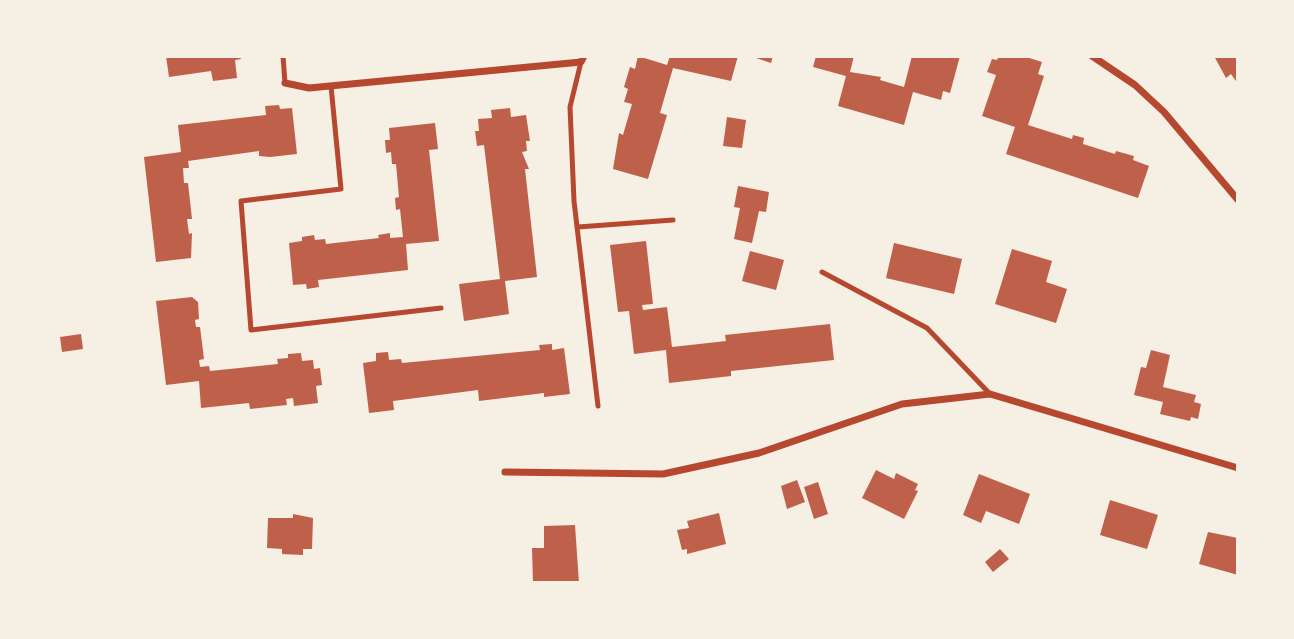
<!DOCTYPE html>
<html>
<head>
<meta charset="utf-8">
<style>
  body { margin:0 }
  #map { position:relative; width:1294px; height:639px; overflow:hidden; background:#f6efe4; font-family:"Exo 2",sans-serif }
  canvas { display:block }
  .frame { position:absolute; inset:0; border:58px solid #f6efe4; pointer-events:none }
</style>
</head>
<body>
<div id="map">
<canvas width="1294" height="639"></canvas>
<div class="frame"></div>
</div>
<script>
const context = document.querySelector('canvas').getContext('2d');
context.lineJoin = 'round';
function fillPath(path, color) {
  context.fillStyle = color;
  context.fill(path, 'evenodd');
}
function toPath(rows) {
  const path = new Path2D();
  for (const r of rows) {
    path.moveTo(r[0], r[1]);
    for (let i = 2; i < r.length; i += 2) path.lineTo(r[i], r[i + 1]);
  }
  return path;
}
function stroke(path, color, width, dash) {
  context.strokeStyle = color;
  context.lineWidth = width;
  context.lineCap = dash ? 'butt' : 'round';
  context.setLineDash(dash || []);
  context.stroke(path);
}
fillPath(toPath([
  [166,56,240,56,241,59,235,60,237,78,213,81,211,71,169,77],
  [638,56,667,65,670,56,738,56,731,81,673,68,660,113,667,115,648,179,613,169,619,133,623,135,632,104,624,102,628,89,624,87,630,67,635,69],
  [750,56,773,56,771,63],
  [816,56,854,56,850,72,881,77,880,80,904,87,912,56,960,56,950,93,943,91,941,100,913,92,904,125,838,106,846,76,813,67],
  [999,56,1023,56,1042,62,1038,74,1044,76,1028,125,1072,139,1073,135,1084,138,1083,144,1115,154,1116,151,1134,156,1133,160,1149,166,1138,198,1006,154,1015,127,982,116,996,75,987,72,992,59,997,60],
  [1214,56,1238,56,1238,84,1231,74,1226,78],
  [279,105,280,109,292,108,297,154,270,157,259,156,259,151,188,161,189,168,183,168,184,183,188,183,192,219,187,219,189,234,192,233,191,258,156,262,144,157,181,152,178,125,266,115,265,106],
  [510,108,511,117,526,115,530,141,526,141,527,151,522,152,529,169,525,169,537,277,505,281,509,314,464,321,459,284,500,279,484,145,477,146,475,131,479,131,478,119,492,118,491,110],
  [727,117,746,120,742,148,723,146],
  [435,123,438,149,429,150,439,241,406,244,408,270,318,280,319,287,307,289,306,284,293,285,289,243,302,241,302,237,314,235,315,240,325,239,326,244,379,238,378,235,390,233,390,238,403,237,400,209,396,210,395,198,399,197,396,164,392,164,391,152,386,153,385,140,390,140,389,128],
  [738,186,769,192,766,212,759,211,752,243,734,239,740,208,734,207],
  [646,241,653,304,642,305,643,310,667,307,672,347,726,341,725,335,830,324,834,360,731,371,731,376,669,383,666,350,634,354,629,311,618,312,610,245],
  [894,243,962,259,954,294,886,278],
  [1012,249,1052,261,1046,282,1067,289,1056,323,995,304],
  [750,251,784,260,776,290,742,281],
  [192,297,198,302,199,319,195,320,196,327,200,327,204,359,199,360,200,367,209,366,210,371,278,364,277,359,288,358,288,354,301,353,302,361,313,360,314,369,320,368,322,385,316,386,318,403,294,406,293,398,286,399,287,405,250,409,249,403,201,408,199,381,166,385,156,301],
  [81,334,83,349,62,352,60,337],
  [552,344,552,350,564,348,570,394,544,397,544,393,479,401,478,390,393,401,394,410,369,413,363,363,376,361,376,353,388,352,389,360,401,359,402,363,540,350,539,345],
  [1151,350,1170,355,1163,387,1196,395,1194,402,1201,404,1198,419,1191,417,1190,421,1160,414,1163,402,1134,395,1141,367,1146,368],
  [876,470,894,479,896,473,918,484,915,490,918,491,904,519,862,498],
  [979,474,1030,494,1019,524,986,511,981,523,963,515],
  [797,480,805,502,787,509,781,486],
  [818,482,828,514,814,519,804,487],
  [1110,500,1158,515,1147,549,1100,535],
  [719,513,726,544,687,554,687,549,682,550,677,530,689,528,687,521],
  [293,514,313,518,312,549,303,549,303,555,282,554,282,549,267,548,268,518,293,518],
  [575,525,579,583,533,583,532,548,544,548,544,526],
  [1208,532,1238,538,1238,575,1199,564],
  [1000,549,1009,559,993,572,985,562]
]), '#bf614a');
stroke(toPath([
  [283,56,285,83],
  [581,62,570,107,574,201,598,406],
  [331,86,341,189,241,201,251,330,441,308],
  [578,227,673,220],
  [822,272,927,328,990,394]
]), '#b5482f', 5);
stroke(toPath([
  [1092,56,1135,85,1164,112,1238,200],
  [285,83,309,88,581,62,584,56],
  [505,472,663,474,759,453,902,404,990,394,1238,468]
]), '#b5482f', 7);
</script>
</body>
</html>
